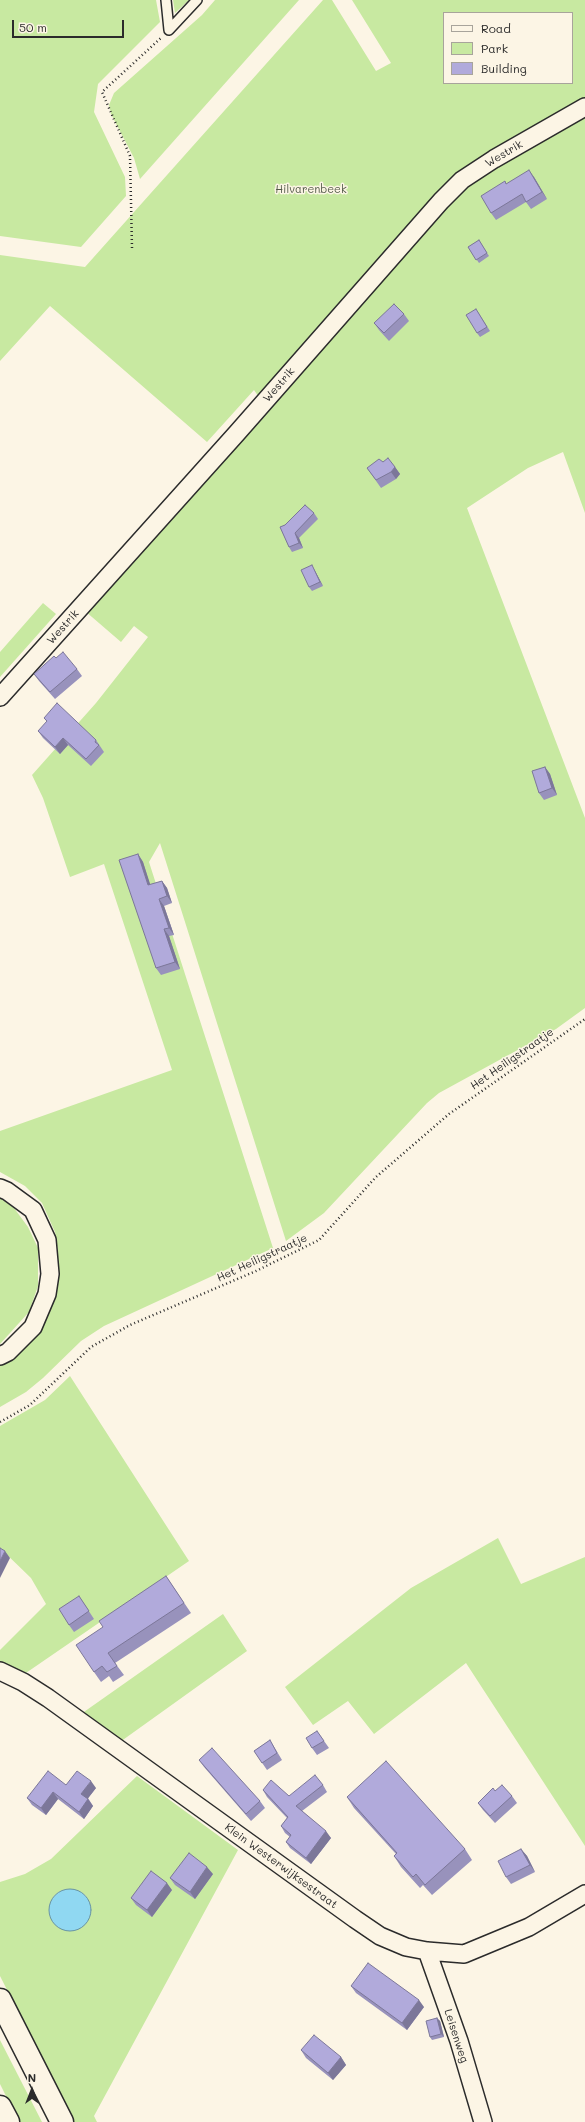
<!DOCTYPE html>
<html>
<head>
<meta charset="utf-8">
<style>
  body { margin:0 }
  #map { position:relative; width:585px; height:2122px; overflow:hidden; background:#fcf5e5; font-family:Mali,sans-serif }
  canvas { display:block }
  .legend { position:absolute; left:443px; top:12px; width:130px; height:72px; box-sizing:border-box; background:#fcf5e5; border:1px solid #a8a49b; margin:0; padding:5px 7px; list-style:none; font-size:12px; color:#2b2b2b }
  .legend li { display:flex; align-items:center; gap:8px; height:20px }
  .legend b { width:20px; border:1px solid #a8a49b }
  .north { position:absolute; left:12px; top:2070px; width:40px; height:40px; -webkit-text-stroke:3px #fcf5e5; paint-order:stroke; rotate:0deg; font-size:11px; font-weight:700; line-height:16px; text-align:center; color:#2b2b2b }
  .north::after { content:''; display:block; margin:auto; width:14px; height:18px; background:#2b2b2b; clip-path:polygon(50% 0,100% 100%,50% 72%,0 100%) }
  .scale { position:absolute; left:12px; top:20px; width:112px; height:18px; box-sizing:border-box; border:2px solid #2b2b2b; border-top:0; padding-left:5px; font-size:12px; line-height:14px; white-space:nowrap; color:#2b2b2b; -webkit-text-stroke:3px #fcf5e5; paint-order:stroke }
</style>
</head>
<body>
<div id="map">
<canvas width="585" height="2122"></canvas>
<ul class="legend">
<li><b style="height:5px;background:#fcf5e5"></b>Road</li>
<li><b style="height:11px;background:#c8e9a1"></b>Park</li>
<li><b style="height:11px;background:#b1aadb"></b>Building</li>
</ul>
<div class="north">N</div>
<div class="scale">50 m</div>
</div>
<script>
const context = document.querySelector('canvas').getContext('2d');
context.lineJoin = 'round';
function fillPath(path, color) {
  context.fillStyle = color;
  context.fill(path, 'evenodd');
}
function toPath(rows) {
  const path = new Path2D();
  for (const r of rows) {
    if (r.length === 3) {
      path.moveTo(r[0] + r[2], r[1]);
      path.arc(r[0], r[1], r[2], 0, 2 * Math.PI);
      continue;
    }
    path.moveTo(r[0], r[1]);
    for (let i = 2; i < r.length; i += 2) path.lineTo(r[i], r[i + 1]);
  }
  return path;
}
function stroke(path, color, width, dash) {
  context.strokeStyle = color;
  context.lineWidth = width;
  context.lineCap = dash ? 'butt' : 'round';
  context.setLineDash(dash || []);
  context.stroke(path);
}
function write(font, color, halo, rows, align = 'center') {
  context.font = font + ' Mali,sans-serif';
  context.lineWidth = 3;
  context.setLineDash([]);
  context.textBaseline = 'middle';
  context.strokeStyle = halo;
  context.fillStyle = color;
  for (const [text, x, y, turn = 0] of rows) {
    context.save();
    context.translate(x, y);
    context.rotate((+turn || 0) * Math.PI / 180);
    context.textAlign = isNaN(turn) ? turn : align;
    if (halo) context.strokeText(text, 0, 0);
    context.fillText(text, 0, 0);
    context.restore();
  }
}
fillPath(toPath([
  [0,0,156,0,160,22,98,84,94,112,125,177,126,196,81,247,0,236],
  [173,0,189,0,175,13],
  [215,0,299,0,140,179,134,158,111,114,109,105,114,93,202,15],
  [323,0,332,0,376,71,391,63,352,0,585,0,585,513,563,452,528,468,467,508,585,818,585,1008,556,1029,439,1093,427,1103,324,1213,286,1241,160,843,149,862,273,1248,104,1326,81,1341,43,1378,26,1392,0,1407,0,1365,14,1355,35,1334,47,1315,55,1294,58,1252,55,1232,42,1203,25,1186,0,1172,0,1131,172,1070,104,864,70,877,43,798,32,775,96,703,148,637,134,626,121,642,85,611,267,409,254,390,207,442,50,306,0,361,0,255,85,267],
  [444,13,572,13,572,83,444,83],
  [43,603,56,614,0,677,0,652],
  [0,1198,14,1208,28,1227,38,1248,38,1286,29,1312,0,1344],
  [70,1376,189,1561,23,1675,0,1665,0,1650,46,1604,31,1578,0,1548,0,1426,45,1400],
  [498,1538,521,1584,585,1557,585,1846,466,1663,374,1734,348,1701,313,1725,285,1687,411,1588],
  [223,1614,247,1651,120,1742,81,1714],
  [137,1776,238,1850,94,2116,97,2122,74,2122,0,1976,0,1882,25,1874,51,1859],
  [67,1889,81,1892,86,1896,91,1910,86,1923,50,1917,49,1910,54,1896,59,1892],
  [0,2040,42,2122,19,2122,0,2084]
]), '#c8e9a1');
const water = toPath([
  [70,1910,21]
]);
fillPath(water, '#90d8f2');
stroke(water, '#6893a2', 1);
const service = toPath([
  [166,0,169,30],
  [169,30,197,0]
]);
const minor = toPath([
  [0,697,237,433,441,201,462,180,494,159,585,107],
  [0,1188,7,1191,33,1210,47,1240,50,1274,47,1294,33,1327,8,1352,0,1356],
  [0,1671,23,1682,48,1698,355,1919,380,1936,406,1947,427,1951,464,1954,529,1927,585,1894],
  [427,1951,459,2041,483,2122]
]);
const trunk = toPath([
  [0,2000,62,2122],
  [0,2107,8,2122]
]);
stroke(service, '#2b2b2b', 12);
stroke(minor, '#2b2b2b', 20);
stroke(trunk, '#2b2b2b', 25);
stroke(toPath([
  [132,248,130,156,102,92,162,37],
  [0,1422,30,1405,91,1347,130,1325,256,1271,319,1240,376,1177,449,1114,585,1019]
]), '#2b2b2b', 2.5, [1, 3]);
stroke(service, '#fcf5e5', 9);
stroke(minor, '#fcf5e5', 17);
stroke(trunk, '#fcf5e5', 22);
fillPath(toPath([
  [534,177,547,199,531,209,526,202,496,220,491,213,507,184],
  [479,240,489,256,479,263,468,247],
  [478,312,490,331,480,337,477,333],
  [404,314,409,321,389,341,379,330,374,323],
  [383,462,395,467,400,474,396,479,381,488,367,468],
  [314,513,318,519,299,538,303,548,292,552,289,547,280,527],
  [314,569,323,586,312,591,309,587],
  [56,658,77,669,82,676,55,699,39,681,34,674],
  [44,718,96,740,104,752,91,766,68,745,60,754,43,738,38,731,47,722],
  [545,767,550,774,557,795,544,800,539,793],
  [138,854,143,862,150,885,162,881,167,888,172,903,164,906,174,935,169,936,180,969,161,975,156,968],
  [166,1576,191,1613,115,1663,124,1675,113,1682,109,1676,101,1682,94,1672,103,1627],
  [79,1596,94,1619,74,1632,69,1625],
  [317,1731,329,1748,317,1755,312,1748],
  [270,1740,282,1760,267,1770,254,1751],
  [199,1760,260,1801,265,1808,251,1821,204,1767],
  [66,1785,96,1788,88,1798,93,1806,84,1819,58,1799,46,1815,32,1805,27,1798],
  [323,1785,327,1792,302,1811,331,1838,311,1864,290,1848,286,1842,290,1837,285,1833,281,1826,287,1818,267,1797,263,1790,289,1796],
  [495,1791,512,1796,517,1803,495,1823,483,1810,478,1803],
  [347,1797,465,1849,472,1860,432,1895,423,1885,420,1888,401,1867,394,1856,396,1854,354,1808],
  [521,1849,527,1856,535,1872,511,1884,506,1877],
  [213,1874,195,1899,175,1885,170,1878],
  [172,1890,152,1917,136,1905,131,1898],
  [351,1986,424,2007,407,2030,356,1993],
  [437,2018,440,2021,444,2037,432,2040,430,2037],
  [301,2050,341,2057,346,2065,333,2080,306,2058]
]), '#9892bc');
fillPath(toPath([
  [529,170,534,177,547,199,542,192],
  [395,467,400,474,396,479,391,472],
  [295,533,299,538,303,548,299,543],
  [312,565,314,569,323,586,320,582],
  [63,738,68,745,60,754,55,747],
  [545,767,550,774,557,795,552,788],
  [138,854,143,862,153,893,148,885],
  [162,881,167,888,172,903,167,896],
  [159,899,164,906,174,935,169,928],
  [164,929,169,936,180,969,175,962],
  [5,1551,10,1558,0,1578,0,1561],
  [91,1781,96,1788,86,1801,81,1794],
  [53,1792,58,1799,46,1815,41,1808],
  [88,1799,93,1806,84,1819,79,1812],
  [326,1831,331,1838,311,1864,306,1858],
  [521,1849,527,1856,535,1872,530,1865],
  [207,1867,213,1874,195,1899,190,1892],
  [167,1883,172,1890,152,1917,147,1910],
  [419,2000,424,2007,407,2030,402,2023],
  [437,2018,440,2021,444,2037,441,2034],
  [341,2057,346,2065,333,2080,328,2073]
]), '#7c7799');
const building = toPath([
  [529,170,542,192,526,202,522,194,491,213,481,196,505,181,506,184,529,170],
  [479,240,487,253,476,260,468,247,479,240],
  [394,304,404,314,384,333,374,323,394,304],
  [476,309,487,327,477,333,466,315,476,309],
  [388,458,395,467,391,472,376,480,367,468,379,459,383,462,388,458],
  [305,505,314,513,295,533,299,543,289,547,280,527,285,525,305,505],
  [312,565,320,582,309,587,301,570,312,565],
  [63,652,77,669,50,692,34,674,54,656,56,658,63,652],
  [57,703,96,740,95,742,99,745,86,759,63,738,55,747,38,731,47,721,44,718,57,703],
  [545,767,552,788,539,793,532,771,545,767],
  [138,854,148,885,162,881,167,896,159,899,169,928,164,929,175,962,156,968,119,860,138,854],
  [0,1548,5,1551,0,1561,0,1548],
  [166,1576,184,1603,108,1653,117,1666,107,1672,102,1666,94,1672,76,1645,103,1627,99,1621,166,1576],
  [79,1596,89,1611,69,1625,59,1609,79,1596],
  [317,1731,324,1741,312,1748,306,1738,317,1731],
  [270,1740,277,1753,262,1763,254,1751,270,1740],
  [212,1748,260,1801,246,1814,199,1760,212,1748],
  [386,1761,465,1849,425,1885,416,1874,413,1877,394,1856,397,1853,347,1797,386,1761],
  [48,1771,66,1785,77,1771,91,1781,81,1794,88,1799,79,1812,53,1792,41,1808,27,1798,48,1771],
  [315,1775,323,1785,296,1806,326,1831,306,1858,286,1842,291,1835,281,1826,288,1817,263,1790,271,1780,289,1796,315,1775],
  [502,1785,512,1796,490,1816,478,1803,493,1788,495,1791,502,1785],
  [521,1849,530,1865,506,1877,498,1861,521,1849],
  [189,1853,207,1867,190,1892,170,1878,189,1853],
  [151,1871,167,1883,147,1910,131,1898,151,1871],
  [368,1963,419,2000,402,2023,351,1986,368,1963],
  [437,2018,441,2034,430,2037,426,2021,437,2018],
  [314,2035,341,2057,328,2073,301,2050,314,2035]
]);
fillPath(building, '#b1aadb');
stroke(building, '#7c7799', 1);
write('11px', '#2b2b2b', '#fcf5e5', [
  ["Westrik",504,154,-31],
  ["Westrik",279,385,-49],
  ["Westrik",63,627,-48],
  ["Het Heiligstraatje",512,1059,-35],
  ["Het Heiligstraatje",262,1258,-25],
  ["Klein Westerwijksestraat",281,1866,36],
  ["Leisenweg",456,2036,72]
]);
write('11px', '#525a48', '#fcf5e5', [
  ["Hilvarenbeek",311,190]
]);
</script>
</body>
</html>
